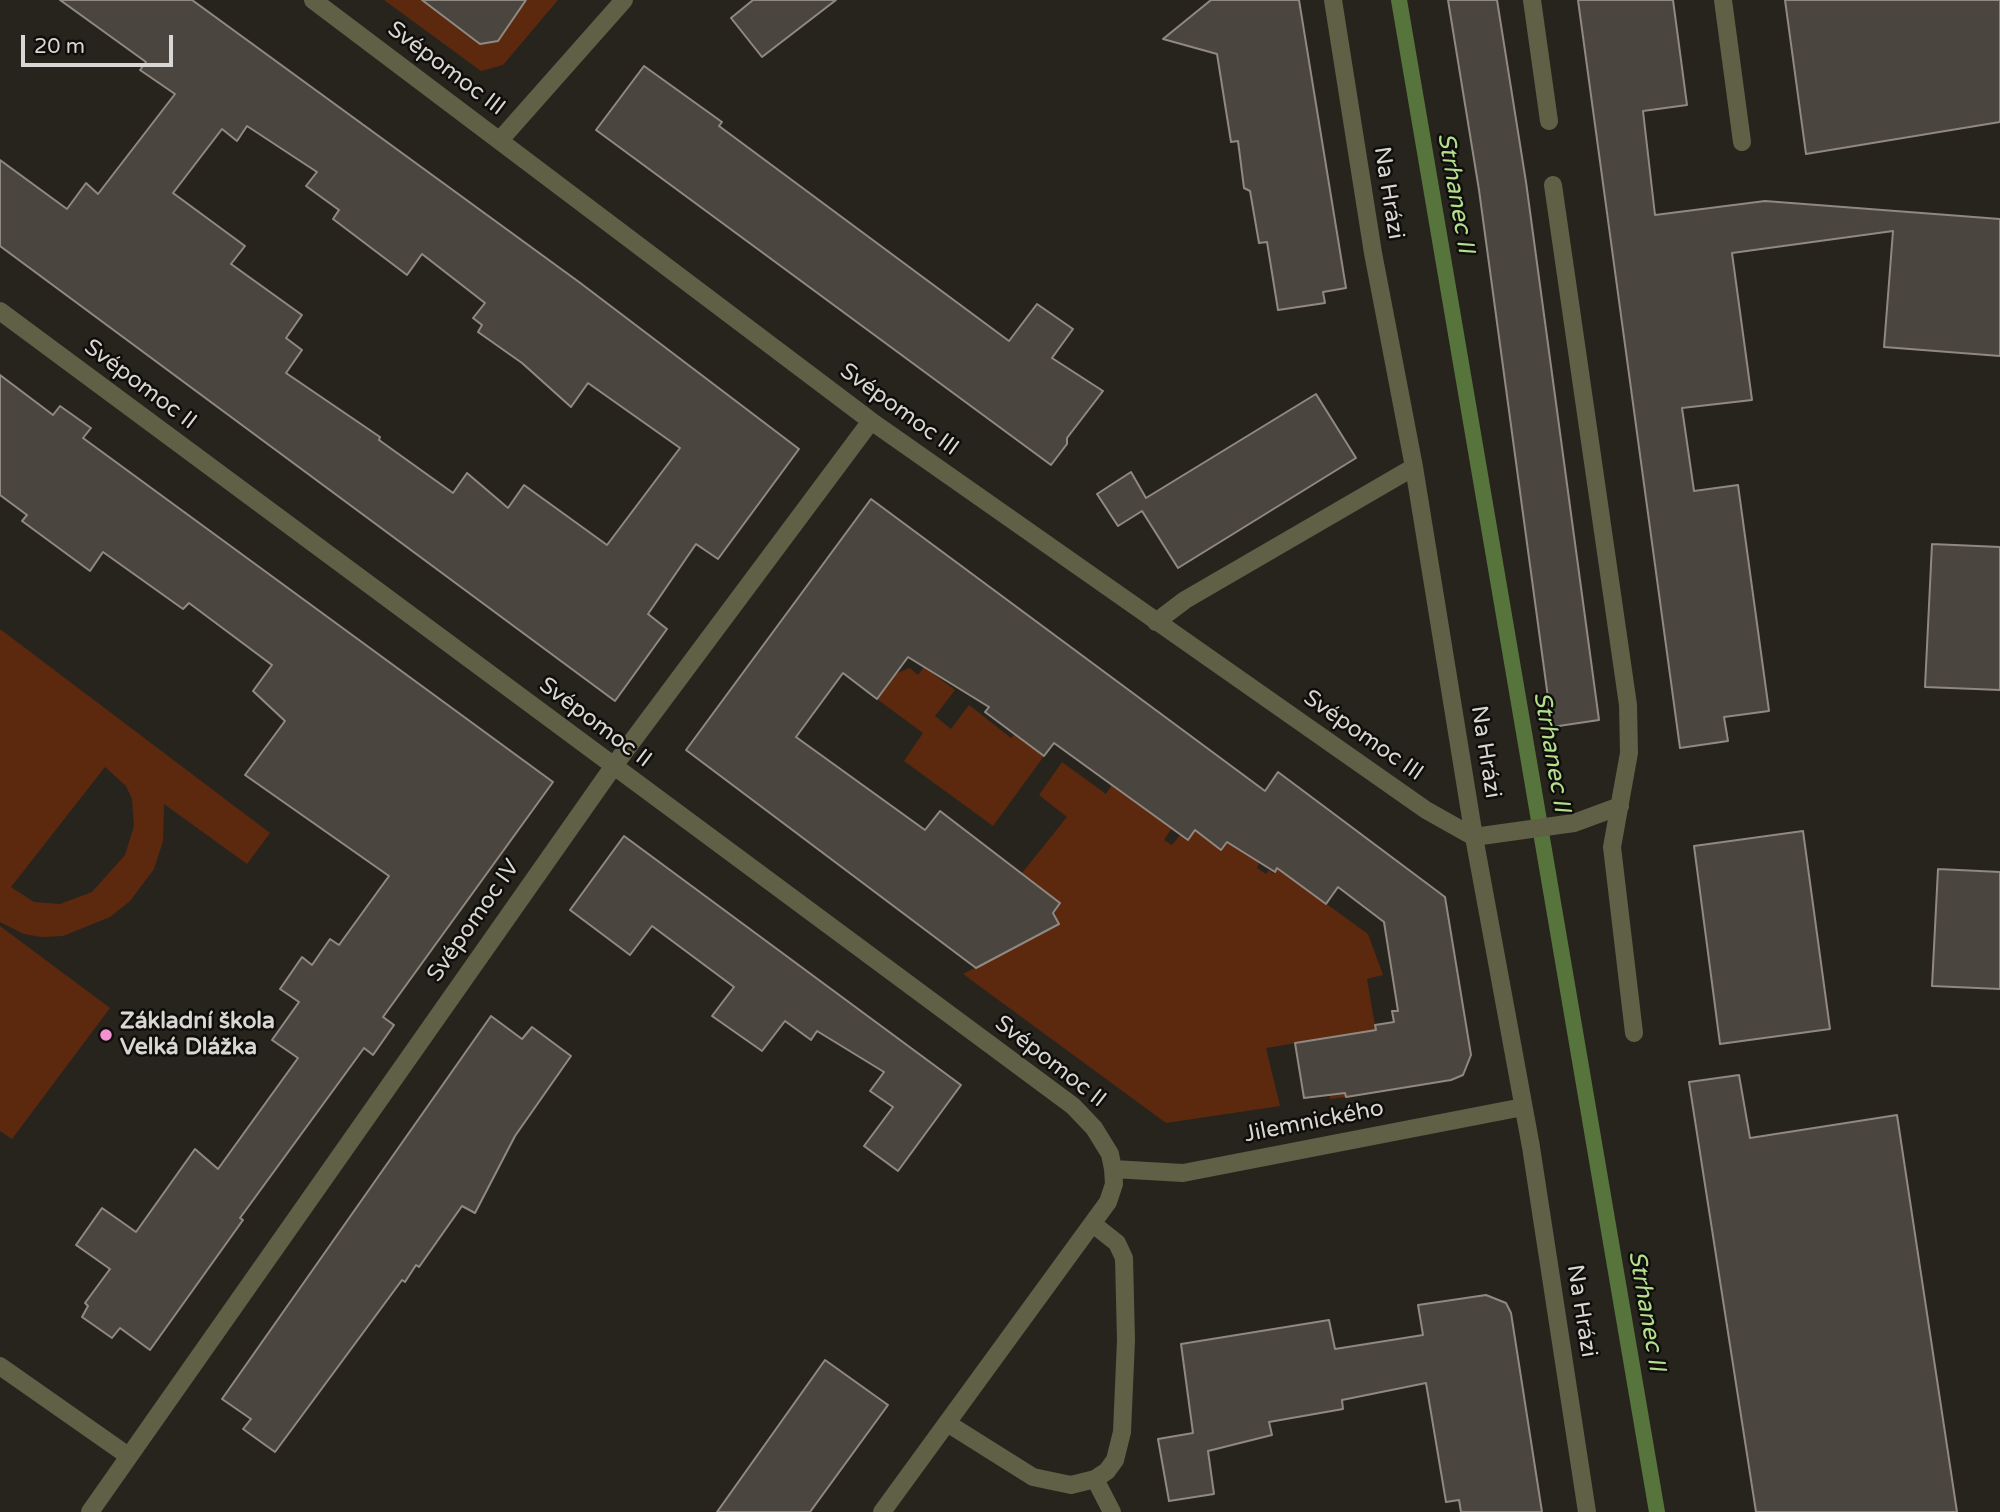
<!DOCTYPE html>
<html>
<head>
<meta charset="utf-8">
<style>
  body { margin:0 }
  #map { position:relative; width:2000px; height:1512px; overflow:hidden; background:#27241e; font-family:"Varela Round",sans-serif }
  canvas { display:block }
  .scale { position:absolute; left:21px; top:35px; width:152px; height:32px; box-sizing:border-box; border:4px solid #d9d7d3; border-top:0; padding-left:9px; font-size:21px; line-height:24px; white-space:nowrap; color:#d9d7d3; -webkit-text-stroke:5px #0f0e0b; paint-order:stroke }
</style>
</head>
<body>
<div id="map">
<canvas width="2000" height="1512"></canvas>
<div class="scale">20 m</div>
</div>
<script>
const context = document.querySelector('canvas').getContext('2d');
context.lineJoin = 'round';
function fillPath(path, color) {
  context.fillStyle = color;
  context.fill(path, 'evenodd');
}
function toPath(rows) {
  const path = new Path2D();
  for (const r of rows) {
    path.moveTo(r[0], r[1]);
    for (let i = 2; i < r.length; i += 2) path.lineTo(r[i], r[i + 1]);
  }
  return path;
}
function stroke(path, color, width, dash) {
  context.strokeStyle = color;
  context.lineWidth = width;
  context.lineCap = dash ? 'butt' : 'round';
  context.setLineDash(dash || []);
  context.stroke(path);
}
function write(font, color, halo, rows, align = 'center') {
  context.font = font + ' "Varela Round",sans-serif';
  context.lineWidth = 5;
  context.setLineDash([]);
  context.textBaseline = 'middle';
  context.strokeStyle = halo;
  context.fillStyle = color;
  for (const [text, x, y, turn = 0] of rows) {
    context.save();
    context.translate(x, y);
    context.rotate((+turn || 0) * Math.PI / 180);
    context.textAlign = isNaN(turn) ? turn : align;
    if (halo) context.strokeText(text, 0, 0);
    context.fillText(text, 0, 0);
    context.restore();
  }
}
fillPath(toPath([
  [384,0,431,0,428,5,480,44,498,41,526,0,558,0,503,65,481,71],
  [0,629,270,833,247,864,164,804,163,841,154,869,130,901,110,917,63,936,41,937,24,934,0,922],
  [105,767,126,786,132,799,134,826,125,855,92,892,60,904,34,902,11,887],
  [924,667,955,690,935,716,951,729,969,705,1011,738,1015,734,1044,756,993,826,904,761,923,733,877,699,897,673,910,668,918,675],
  [1062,762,1106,794,1112,785,1172,828,1164,840,1172,845,1181,834,1189,840,1195,830,1221,850,1235,830,1262,850,1255,860,1259,863,1257,868,1266,874,1269,870,1274,874,1277,868,1368,934,1383,975,1367,979,1378,1043,1338,1049,1346,1097,1330,1099,1320,1039,1266,1048,1280,1106,1166,1123,963,974,1058,924,1055,913,1060,902,1022,873,1067,817,1039,795],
  [0,926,110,1008,12,1139,0,1131]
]), '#5c290e');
stroke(toPath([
  [1399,0,1657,1512]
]), '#57743d', 16);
const building = toPath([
  [60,0,192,0,579,282,799,449,718,559,696,544,648,614,667,629,615,701,0,246,0,160,67,209,86,183,98,194,175,94,140,70,146,62,60,0],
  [247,126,317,172,306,186,339,210,333,219,407,275,422,254,485,303,473,318,482,325,478,332,522,363,571,407,588,383,680,448,607,545,524,485,508,508,467,473,453,493,379,440,380,437,286,373,302,350,286,338,302,315,231,264,245,246,173,193,222,129,237,141,247,126],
  [422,0,526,0,498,41,480,44,422,0],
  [753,0,836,0,762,57,731,18,753,0],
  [1211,0,1299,0,1346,288,1323,292,1325,303,1278,310,1267,242,1259,243,1250,191,1244,188,1238,141,1231,142,1217,54,1163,39,1211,0],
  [1448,0,1497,0,1526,182,1599,720,1552,727,1479,190,1448,0],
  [1578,0,1673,0,1687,105,1643,111,1655,215,1765,201,2000,219,2000,356,1884,347,1893,231,1732,253,1752,400,1682,408,1694,491,1738,485,1769,711,1724,717,1728,741,1680,748,1578,0],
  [1785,0,2000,0,2000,122,1806,154,1785,0],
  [644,66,722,122,719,126,1009,341,1037,304,1073,329,1052,358,1103,391,1067,438,1067,444,1051,465,596,130,644,66],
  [0,375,53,415,60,406,91,428,83,438,553,782,383,1017,394,1025,373,1055,364,1048,348,1070,240,1218,243,1220,150,1350,120,1328,112,1338,82,1317,88,1306,85,1303,110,1269,76,1245,102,1208,136,1232,195,1149,218,1169,298,1058,272,1040,299,1002,280,989,302,957,312,965,330,939,339,945,389,876,245,775,285,721,253,691,272,665,189,603,183,609,103,552,90,571,22,521,27,515,0,495,0,375],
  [1316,394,1356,458,1178,568,1142,511,1118,526,1097,494,1131,472,1146,498,1316,394],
  [871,499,1265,791,1278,772,1445,897,1471,1055,1463,1075,1451,1080,1346,1097,1345,1093,1304,1098,1295,1043,1376,1030,1375,1025,1394,1022,1392,1011,1398,1011,1384,922,1338,887,1326,904,1277,868,1275,872,1227,842,1221,850,1195,830,1188,840,1054,743,1044,756,985,712,989,707,908,657,877,699,843,673,796,737,925,830,940,811,1060,903,1053,913,1059,924,976,968,686,750,871,499],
  [1932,544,2000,547,2000,690,1925,687,1932,544],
  [1803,831,1830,1029,1720,1044,1694,846,1803,831],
  [624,836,961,1085,898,1171,864,1146,893,1107,870,1091,884,1072,817,1031,811,1040,785,1021,762,1051,712,1016,734,987,652,926,630,955,570,910,624,836],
  [1938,869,2000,872,2000,989,1932,986,1938,869],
  [491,1016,522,1039,532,1027,571,1056,515,1136,475,1213,462,1206,419,1267,416,1265,405,1282,402,1280,275,1452,243,1429,251,1419,222,1399,491,1016],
  [1739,1075,1750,1138,1897,1115,1957,1512,1756,1512,1689,1082,1739,1075],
  [1486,1295,1506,1303,1511,1313,1542,1512,1461,1512,1459,1500,1446,1502,1426,1383,1342,1400,1343,1409,1269,1422,1272,1435,1208,1451,1214,1494,1169,1501,1158,1439,1193,1433,1181,1344,1329,1320,1335,1349,1423,1335,1418,1305,1486,1295],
  [825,1360,888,1405,810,1512,717,1512,825,1360]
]);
fillPath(building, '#4b4540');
stroke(building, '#908982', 2);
stroke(toPath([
  [313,0,871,421,1426,810,1474,837],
  [1333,0,1373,253,1414,467,1474,837,1531,1147,1587,1512],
  [1532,0,1549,121],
  [1723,0,1742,142],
  [500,140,624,0],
  [1553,185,1628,705,1629,753,1612,847,1634,1033],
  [0,311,1073,1106,1094,1128,1110,1154,1113,1169,1114,1184,1108,1202,882,1512],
  [1156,622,1185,600,1414,467],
  [1474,837,1574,823,1620,806],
  [1113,1169,1183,1173,1523,1107],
  [0,1366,127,1455],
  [947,1423,1033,1477,1071,1485,1095,1479,1107,1471,1115,1460,1122,1432,1126,1340,1124,1258,1117,1243,1093,1224],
  [1095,1479,1112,1512],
  [90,1512,613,767,871,421]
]), '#5f6046', 18);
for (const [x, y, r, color] of [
  [106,1035,7,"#f491d3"]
]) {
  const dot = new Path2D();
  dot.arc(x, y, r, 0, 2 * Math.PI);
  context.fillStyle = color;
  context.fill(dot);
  stroke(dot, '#0f0e0b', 2.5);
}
write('23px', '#d9d7d3', '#0f0e0b', [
  ["Svépomoc III",446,69,37],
  ["Na Hrázi",1388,193,81],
  ["Svépomoc II",140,385,37],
  ["Svépomoc III",899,410,36],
  ["Svépomoc II",595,723,37],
  ["Svépomoc III",1363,736,35],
  ["Na Hrázi",1485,752,81],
  ["Svépomoc IV",474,921,-55],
  ["Svépomoc II",1050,1062,38],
  ["Jilemnického",1314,1122,-11],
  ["Na Hrázi",1581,1311,81]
]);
write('bold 23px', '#d9d7d3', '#0f0e0b', [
  ["Základní škola",120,1022],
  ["Velká Dlážka",120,1048]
], 'left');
write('italic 24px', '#b4e08e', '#0f0e0b', [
  ["Strhanec II",1455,193,80],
  ["Strhanec II",1551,752,80],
  ["Strhanec II",1646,1311,80]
]);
</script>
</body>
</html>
